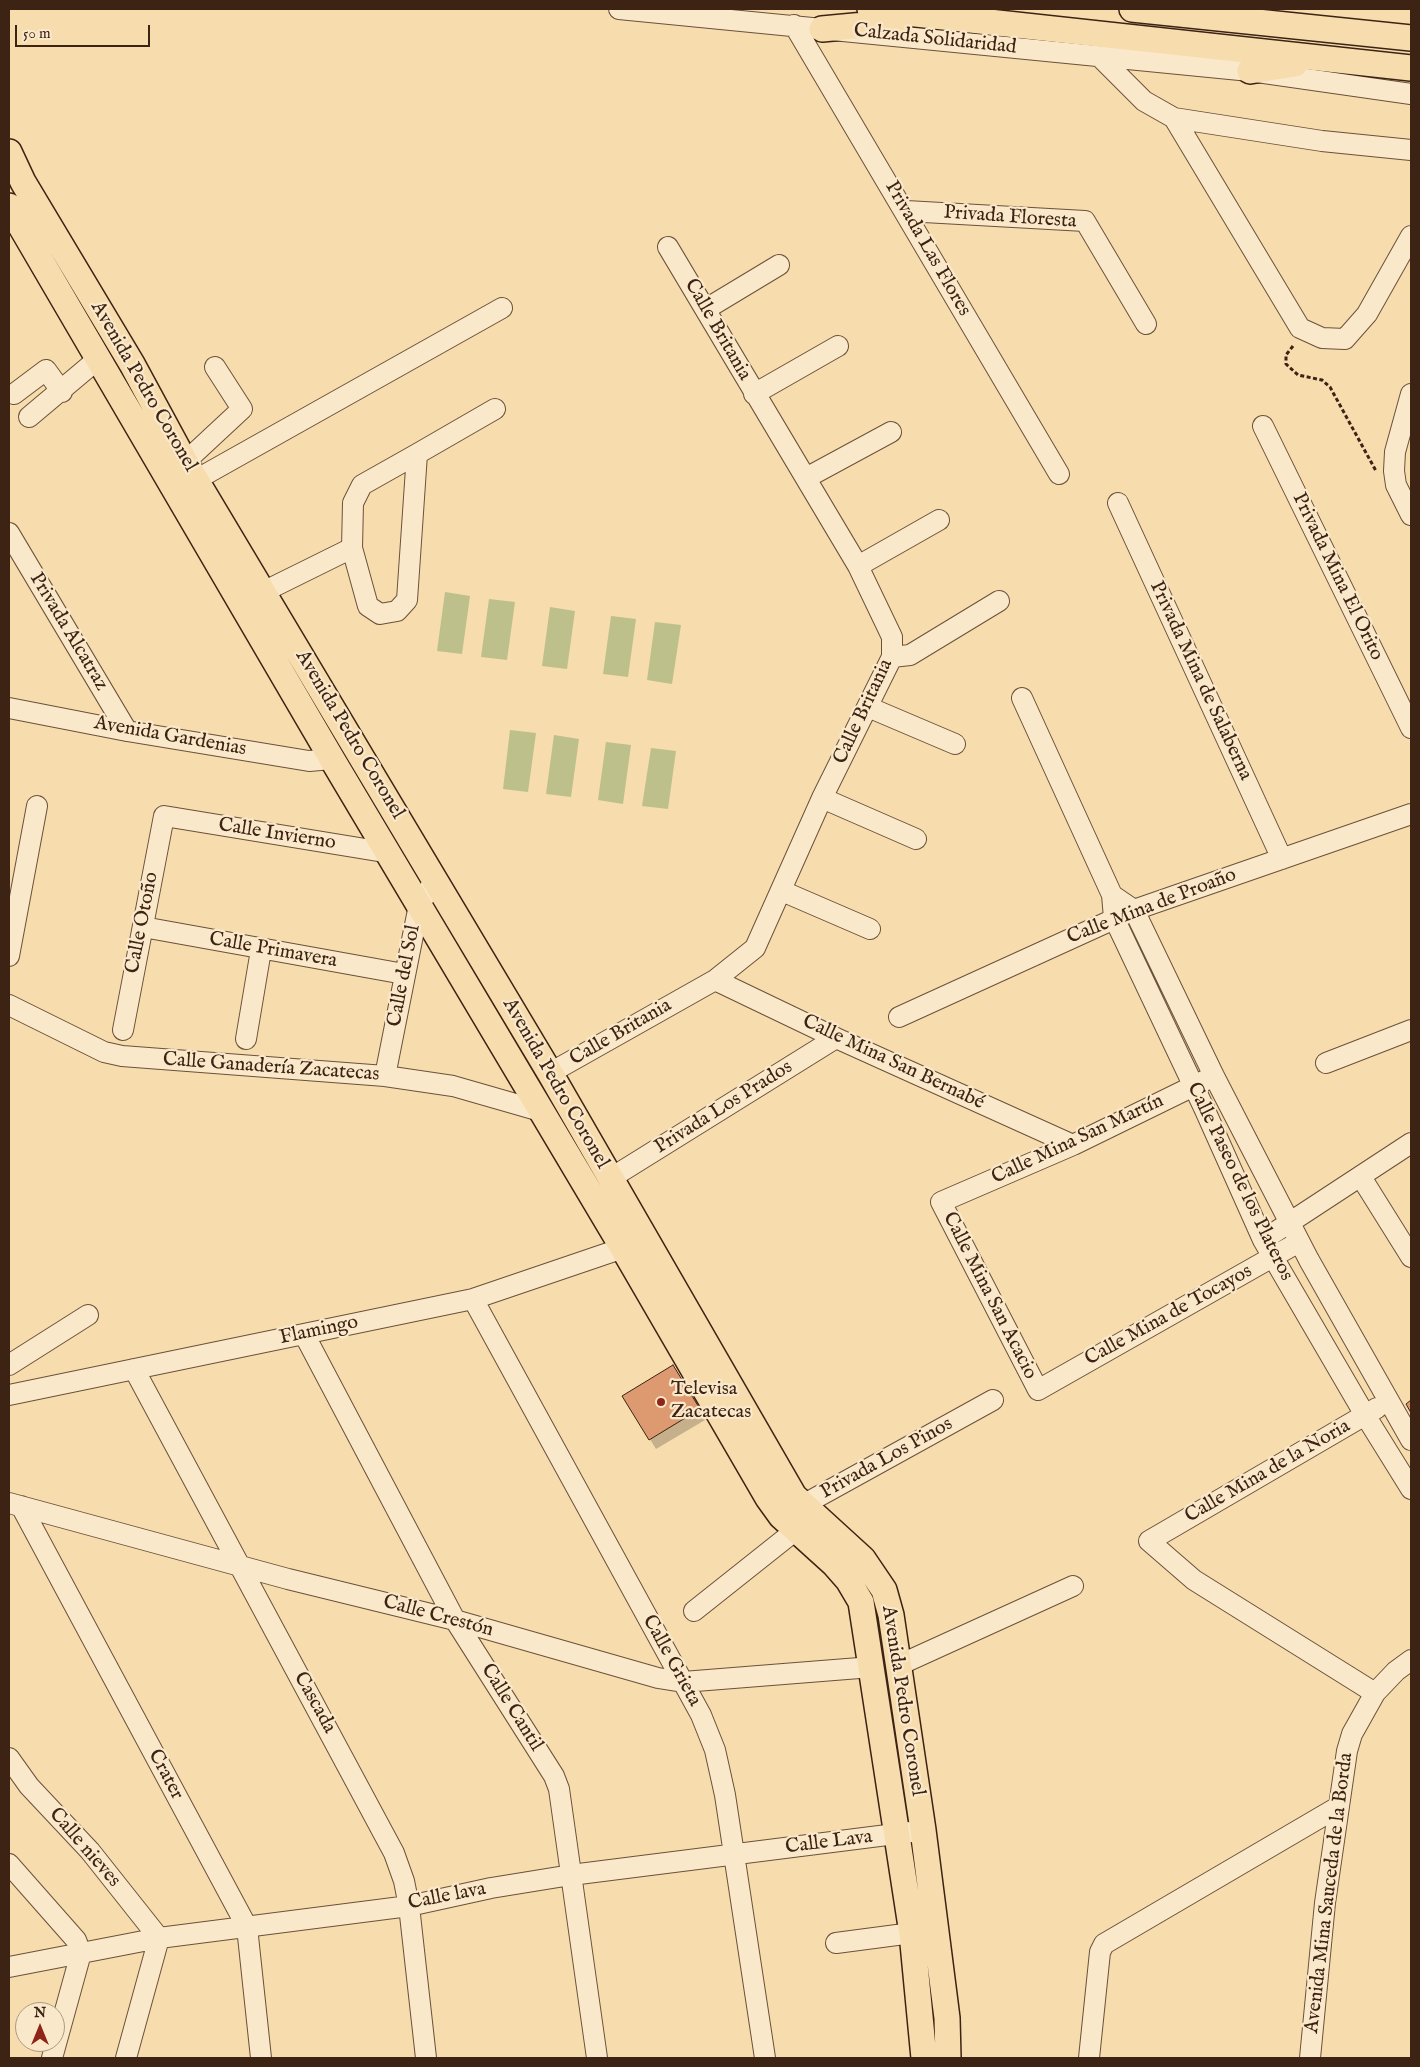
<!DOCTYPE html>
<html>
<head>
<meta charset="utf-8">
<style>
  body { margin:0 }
  #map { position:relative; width:1420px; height:2067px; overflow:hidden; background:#f7dcae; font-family:"IM FELL English",serif }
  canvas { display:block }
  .frame { position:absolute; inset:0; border:10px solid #3c2314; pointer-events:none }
  .north { position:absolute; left:15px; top:2002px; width:50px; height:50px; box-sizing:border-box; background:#fae8ca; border:1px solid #ae9981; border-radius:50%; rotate:0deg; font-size:14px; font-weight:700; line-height:20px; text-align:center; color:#3c2314 }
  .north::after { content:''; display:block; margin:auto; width:18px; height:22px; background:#8f2418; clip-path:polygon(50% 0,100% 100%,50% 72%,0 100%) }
  .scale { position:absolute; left:15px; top:25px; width:135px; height:22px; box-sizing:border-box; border:2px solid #3c2314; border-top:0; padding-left:6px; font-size:15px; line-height:18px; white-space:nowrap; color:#3c2314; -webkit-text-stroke:4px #fae8ca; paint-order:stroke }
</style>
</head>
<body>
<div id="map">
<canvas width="1420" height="2067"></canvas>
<div class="frame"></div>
<div class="north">N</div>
<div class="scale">50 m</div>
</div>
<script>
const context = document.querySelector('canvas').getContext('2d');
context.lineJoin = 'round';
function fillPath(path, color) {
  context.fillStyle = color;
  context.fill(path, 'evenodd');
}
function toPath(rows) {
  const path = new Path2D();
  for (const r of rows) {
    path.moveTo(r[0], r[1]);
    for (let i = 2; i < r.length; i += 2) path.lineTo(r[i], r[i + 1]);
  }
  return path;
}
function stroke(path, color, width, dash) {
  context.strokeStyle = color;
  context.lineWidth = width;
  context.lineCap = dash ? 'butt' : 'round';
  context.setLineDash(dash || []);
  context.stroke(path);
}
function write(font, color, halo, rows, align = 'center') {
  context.font = font + ' "IM FELL English",serif';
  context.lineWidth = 4.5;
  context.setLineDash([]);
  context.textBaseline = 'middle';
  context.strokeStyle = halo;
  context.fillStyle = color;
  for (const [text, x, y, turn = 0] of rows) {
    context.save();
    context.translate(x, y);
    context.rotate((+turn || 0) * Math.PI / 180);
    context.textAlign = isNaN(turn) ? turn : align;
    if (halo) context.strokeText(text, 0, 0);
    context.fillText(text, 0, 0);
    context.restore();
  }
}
fillPath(toPath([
  [445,592,470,596,462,654,437,651],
  [489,599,515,602,507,660,481,657],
  [550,607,575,611,567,669,542,666],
  [611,616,636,619,628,677,603,674],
  [655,622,681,625,672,684,647,680],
  [510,730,536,733,528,792,503,789],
  [554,735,579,739,571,797,546,794],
  [606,742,631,745,623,804,598,800],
  [651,748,676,751,668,809,642,806]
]), '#bdc08a');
fillPath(toPath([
  [630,1407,699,1409,705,1420,656,1449]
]), '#0003');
const building = toPath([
  [673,1365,700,1409,649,1440,622,1396,673,1365],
  [1411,1400,1411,1413,1406,1404,1411,1400]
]);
fillPath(building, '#dd9a71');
stroke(building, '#3c2314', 1);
const minor = toPath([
  [619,9,1250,71,1411,94],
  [794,25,1059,474],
  [1099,56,1144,101,1174,118,1300,328,1322,338,1345,339,1367,314,1411,236],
  [1174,118,1322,141,1411,150],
  [906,211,1085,221,1146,324],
  [706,309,779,265],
  [14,394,46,370,62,392],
  [754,394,838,346],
  [1411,394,1395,452,1394,471,1396,485,1411,515],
  [29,417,98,359],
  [1263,426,1411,728],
  [417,454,407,600,397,611,380,614,368,606,352,548,353,503,362,485,417,454,495,409],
  [173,469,185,462,242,409,215,367],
  [806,478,891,432],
  [183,487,502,308],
  [1118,503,1282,859],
  [9,533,127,731],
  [858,566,939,520],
  [263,592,352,548],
  [892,657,910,655,999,601],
  [1022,698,1112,895,1114,918,1204,1108,1263,1240,1365,1415,1411,1489],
  [868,707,955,744],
  [9,708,127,731,309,761,332,759],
  [822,798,916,839],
  [782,891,870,929],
  [1112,895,1134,910,1214,1076,1309,1260,1411,1440],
  [143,927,404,974],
  [9,956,37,806],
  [715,980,836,1038,1073,1145],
  [9,1005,104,1052,122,1056,385,1076,453,1086,540,1111],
  [899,1017,1134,910,1411,814],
  [123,1030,164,816,390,853],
  [246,1039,261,950],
  [1326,1063,1411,1030],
  [550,1073,715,980,755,948,822,798,892,657,892,637,858,566,668,247],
  [385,1076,419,905,435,880],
  [1214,1076,1073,1145,941,1202,1038,1390,1299,1242],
  [1361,1177,1411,1257],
  [611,1178,836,1038],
  [1263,1240,1411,1143],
  [473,1299,701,1715,715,1750,725,1795,765,2058],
  [304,1334,455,1620,554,1776,559,1789,597,2058],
  [9,1365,88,1315],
  [134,1369,394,1853,404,1881,409,1906,426,2058],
  [9,1395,473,1299,623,1248],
  [9,1503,288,1579,455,1620,658,1678,683,1682,872,1667],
  [21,1506,247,1927,261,2058],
  [792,1511,993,1400],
  [694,1611,796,1530],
  [897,1666,1073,1586],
  [1375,1693,1194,1580,1149,1541,1377,1408],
  [9,1758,29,1786,90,1851,159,1938],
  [9,1864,76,1940,81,1953,52,2058],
  [836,1943,912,1933],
  [9,1967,159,1938,409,1906,491,1888,571,1875,911,1832],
  [126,2058,159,1938],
  [1089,2058,1100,1952,1104,1944,1338,1807],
  [1310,2058,1325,1903,1347,1751,1352,1734,1375,1693,1396,1671,1411,1660]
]);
const major = toPath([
  [870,9,1411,68],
  [1132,9,1411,38],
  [822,29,897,22],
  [1250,71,1295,64],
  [9,152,23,182,132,364,185,462,550,1073,794,1496,863,1559,884,1590,891,1615,923,1830,947,2018,948,2058],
  [9,206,332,759,623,1248,768,1498,781,1516,834,1564,848,1580,861,1602,912,1933,924,2058]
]);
stroke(minor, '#6b513a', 22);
stroke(major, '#3c2314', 28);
stroke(toPath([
  [1293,346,1286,355,1286,364,1298,375,1322,380,1330,387,1376,471]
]), '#3c2314', 3, [4, 2.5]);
stroke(minor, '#fae8ca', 20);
stroke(major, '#f7dcae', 25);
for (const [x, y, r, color] of [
  [661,1402,5,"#8f2418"]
]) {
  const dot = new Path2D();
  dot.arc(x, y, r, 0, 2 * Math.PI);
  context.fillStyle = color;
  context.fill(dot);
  stroke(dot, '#fae8ca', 2);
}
write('20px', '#3c2314', '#fae8ca', [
  ["Calzada Solidaridad",935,40,6],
  ["Privada Floresta",1010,218,4],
  ["Privada Las Flores",927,249,60],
  ["Calle Britania",717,330,60],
  ["Avenida Pedro Coronel",143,387,60],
  ["Privada Mina El Orito",1337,577,64],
  ["Privada Alcatraz",68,632,59],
  ["Privada Mina de Salaberna",1200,681,65],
  ["Calle Britania",864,712,-65],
  ["Avenida Pedro Coronel",349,735,59],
  ["Avenida Gardenias",170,737,10],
  ["Calle Invierno",277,835,9],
  ["Calle Mina de Proaño",1152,907,-21],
  ["Calle Otoño",143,923,-79],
  ["Calle Primavera",273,951,10],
  ["Calle del Sol",405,976,-79],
  ["Calle Britania",621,1033,-30],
  ["Calle Mina San Bernabé",893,1063,25],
  ["Calle Ganadería Zacatecas",271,1068,4],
  ["Avenida Pedro Coronel",555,1084,60],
  ["Privada Los Prados",724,1108,-32],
  ["Calle Mina San Martín",1078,1140,-25],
  ["Calle Paseo de los Plateros",1239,1182,64],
  ["Calle Mina San Acacio",989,1296,63],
  ["Calle Mina de Tocayos",1169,1316,-29],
  ["Flamingo",319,1331,-12],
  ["Privada Los Pinos",887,1459,-29],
  ["Calle Mina de la Noria",1268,1472,-30],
  ["Calle Crestón",438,1617,15],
  ["Calle Grieta",671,1661,61],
  ["Avenida Pedro Coronel",902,1701,81],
  ["Cascada",314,1703,61],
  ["Calle Cantil",511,1708,58],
  ["Crater",165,1775,62],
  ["Calle Lava",829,1843,-7],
  ["Calle nieves",84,1848,49],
  ["Avenida Mina Sauceda de la Borda",1330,1893,-83],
  ["Calle lava",447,1897,-11]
]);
write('20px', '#3c2314', '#fae8ca', [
  ["Televisa",671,1390],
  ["Zacatecas",671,1413]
], 'left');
</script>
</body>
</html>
